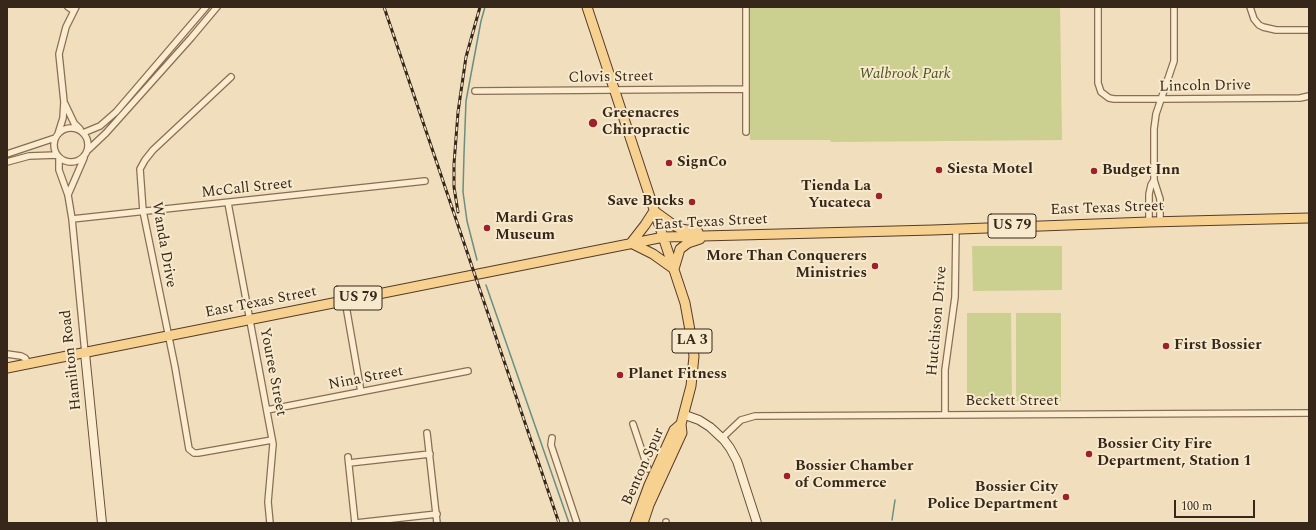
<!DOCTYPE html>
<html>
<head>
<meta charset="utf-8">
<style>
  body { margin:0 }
  #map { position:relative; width:1316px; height:530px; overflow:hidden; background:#f0debc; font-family:Spectral,serif }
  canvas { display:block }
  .frame { position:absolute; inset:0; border:8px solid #37271b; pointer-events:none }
  .scale { position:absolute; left:1174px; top:500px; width:81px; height:18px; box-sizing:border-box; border:2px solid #37271b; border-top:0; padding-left:5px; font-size:12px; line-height:14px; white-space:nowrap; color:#37271b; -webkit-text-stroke:3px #f7e9cc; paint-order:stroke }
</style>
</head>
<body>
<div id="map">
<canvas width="1316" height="530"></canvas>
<div class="frame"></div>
<div class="scale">100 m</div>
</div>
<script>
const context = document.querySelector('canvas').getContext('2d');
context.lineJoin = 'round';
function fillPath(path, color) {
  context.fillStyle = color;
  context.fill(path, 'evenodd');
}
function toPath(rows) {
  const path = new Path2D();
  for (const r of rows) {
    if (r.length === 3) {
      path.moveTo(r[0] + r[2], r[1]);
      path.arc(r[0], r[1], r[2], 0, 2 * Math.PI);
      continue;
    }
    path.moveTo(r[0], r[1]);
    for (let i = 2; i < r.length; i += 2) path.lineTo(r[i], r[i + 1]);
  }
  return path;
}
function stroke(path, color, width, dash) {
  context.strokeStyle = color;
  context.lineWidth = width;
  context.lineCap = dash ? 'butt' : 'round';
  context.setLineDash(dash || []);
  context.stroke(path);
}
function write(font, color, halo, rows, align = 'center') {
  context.font = font + ' Spectral,serif';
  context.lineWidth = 4;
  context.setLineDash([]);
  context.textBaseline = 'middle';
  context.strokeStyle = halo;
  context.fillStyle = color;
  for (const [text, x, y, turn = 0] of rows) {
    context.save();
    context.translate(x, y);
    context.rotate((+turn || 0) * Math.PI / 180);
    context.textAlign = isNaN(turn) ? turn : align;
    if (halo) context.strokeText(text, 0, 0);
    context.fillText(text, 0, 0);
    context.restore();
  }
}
fillPath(toPath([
  [748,7,1060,7,1062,140,831,142,830,140,750,140],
  [972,246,1062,246,1062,290,973,291],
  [967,313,1011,313,1012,401,967,401],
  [1016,313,1061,313,1061,401,1016,401]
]), '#cbcf90');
stroke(toPath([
  [477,260,467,221,463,192,464,154,466,101,481,21,485,7],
  [486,285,569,523],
  [892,520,895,500]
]), '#688f83', 1.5);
const street = toPath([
  [68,7,74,11],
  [746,7,746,132],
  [1098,7,1098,83,1101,92,1109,98,1114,99,1161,99,1300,98,1309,96],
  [1250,7,1254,19,1259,25,1263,27,1276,30,1309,30],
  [231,77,153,150,145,160,140,169,143,211,175,367,189,449,194,453,198,453,272,440],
  [475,91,746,89],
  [65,104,74,123,80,129],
  [71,145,17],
  [83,133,100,126,116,112,206,7],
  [58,134,63,118,64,102,59,54,66,27,76,7],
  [88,150,106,133,191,38,217,7],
  [7,154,55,138],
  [59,158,59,170,68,195,72,219,85,353],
  [7,162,29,156,57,155],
  [68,195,84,158],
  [228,203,273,444,268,502,270,523],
  [72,219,425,181],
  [1149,222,1149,194,1151,185,1154,180],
  [1160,222,1160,199,1154,180,1154,129,1156,114,1174,61,1174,7],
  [345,300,361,392],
  [7,354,21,356,25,358,29,364],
  [267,410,468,371],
  [945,415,945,370,955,297,956,229],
  [633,424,648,469],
  [427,433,437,523],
  [552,438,551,445,577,523],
  [722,438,741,420,755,416,1309,413],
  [348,457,355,523],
  [349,463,430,454],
  [666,522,666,523],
  [356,523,437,514]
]);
const secondary = toPath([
  [85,353,102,523],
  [685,415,699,420,710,427,724,440,730,448,737,461,757,523]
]);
const primary = toPath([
  [587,7,685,303,691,336,694,356,691,386,681,424,682,433,649,505,643,523],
  [654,211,672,224,681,229,698,232],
  [631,243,653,254,674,269],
  [631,243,645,225,654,211],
  [674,269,680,249,688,243,700,239],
  [7,368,664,237,933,230,1149,222,1309,218],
  [635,523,649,485,674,430,681,424]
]);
stroke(street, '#896e55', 8);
stroke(secondary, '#6b4f38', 10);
stroke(primary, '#563c2a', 11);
stroke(street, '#fbecd0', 5.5);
stroke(secondary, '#fbecd0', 8);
stroke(primary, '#f7d190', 9);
const rail = toPath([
  [384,7,559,523],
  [458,212,454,187,454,164,458,112,466,57,480,7]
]);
stroke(rail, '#37271b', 3);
stroke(rail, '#f7e9cc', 1.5, [4.5]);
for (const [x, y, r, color] of [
  [593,123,5,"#9c2129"],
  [669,163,4,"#9c2129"],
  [939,170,4,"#9c2129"],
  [1094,171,4,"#9c2129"],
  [879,196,4,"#9c2129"],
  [692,202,4,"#9c2129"],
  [487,228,4,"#9c2129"],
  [875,266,4,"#9c2129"],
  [1166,346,4,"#9c2129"],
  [620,375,4,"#9c2129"],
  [1089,454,4,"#9c2129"],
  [787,476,4,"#9c2129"],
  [1066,497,4,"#9c2129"]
]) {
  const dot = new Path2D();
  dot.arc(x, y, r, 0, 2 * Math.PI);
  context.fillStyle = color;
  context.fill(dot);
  stroke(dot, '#f7e9cc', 1.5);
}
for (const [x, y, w] of [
  [1012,226,48],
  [358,298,48],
  [692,341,40]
]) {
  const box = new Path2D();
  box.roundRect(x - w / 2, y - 12, w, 24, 3);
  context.fillStyle = '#f7e9cc';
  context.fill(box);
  stroke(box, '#37271b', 1);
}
write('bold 14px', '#37271b', null, [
  ["US 79",1012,226],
  ["US 79",358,298],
  ["LA 3",692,341]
]);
write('italic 15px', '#4b5520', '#f7e9cc', [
  ["Walbrook Park",905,75]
]);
write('15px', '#37271b', '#f7e9cc', [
  ["Clovis Street",611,78,-1],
  ["Lincoln Drive",1205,87,-1],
  ["McCall Street",247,189,-6],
  ["East Texas Street",1107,209,-2],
  ["East Texas Street",711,223,-3],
  ["Wanda Drive",163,245,80],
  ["East Texas Street",261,303,-11],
  ["Hutchison Drive",938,321,-85],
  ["Hamilton Road",72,360,-96],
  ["Youree Street",272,372,79],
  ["Nina Street",366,379,-11],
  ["Beckett Street",1012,402],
  ["Benton Spur",644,467,-66]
]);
write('bold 15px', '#37271b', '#f7e9cc', [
  ["Greenacres",602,114],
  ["Chiropractic",602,131],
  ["SignCo",677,163],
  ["Siesta Motel",947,170],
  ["Budget Inn",1102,171],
  ["Tienda La",871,187,"right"],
  ["Yucateca",871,204,"right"],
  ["Save Bucks",684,202,"right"],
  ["Mardi Gras",495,219],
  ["Museum",495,236],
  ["More Than Conquerers",867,257,"right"],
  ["Ministries",867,274,"right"],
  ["First Bossier",1174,346],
  ["Planet Fitness",628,375],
  ["Bossier City Fire",1097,445],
  ["Department, Station 1",1097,462],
  ["Bossier Chamber",795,467],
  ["of Commerce",795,484],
  ["Bossier City",1058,488,"right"],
  ["Police Department",1058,505,"right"]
], 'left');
</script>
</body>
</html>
